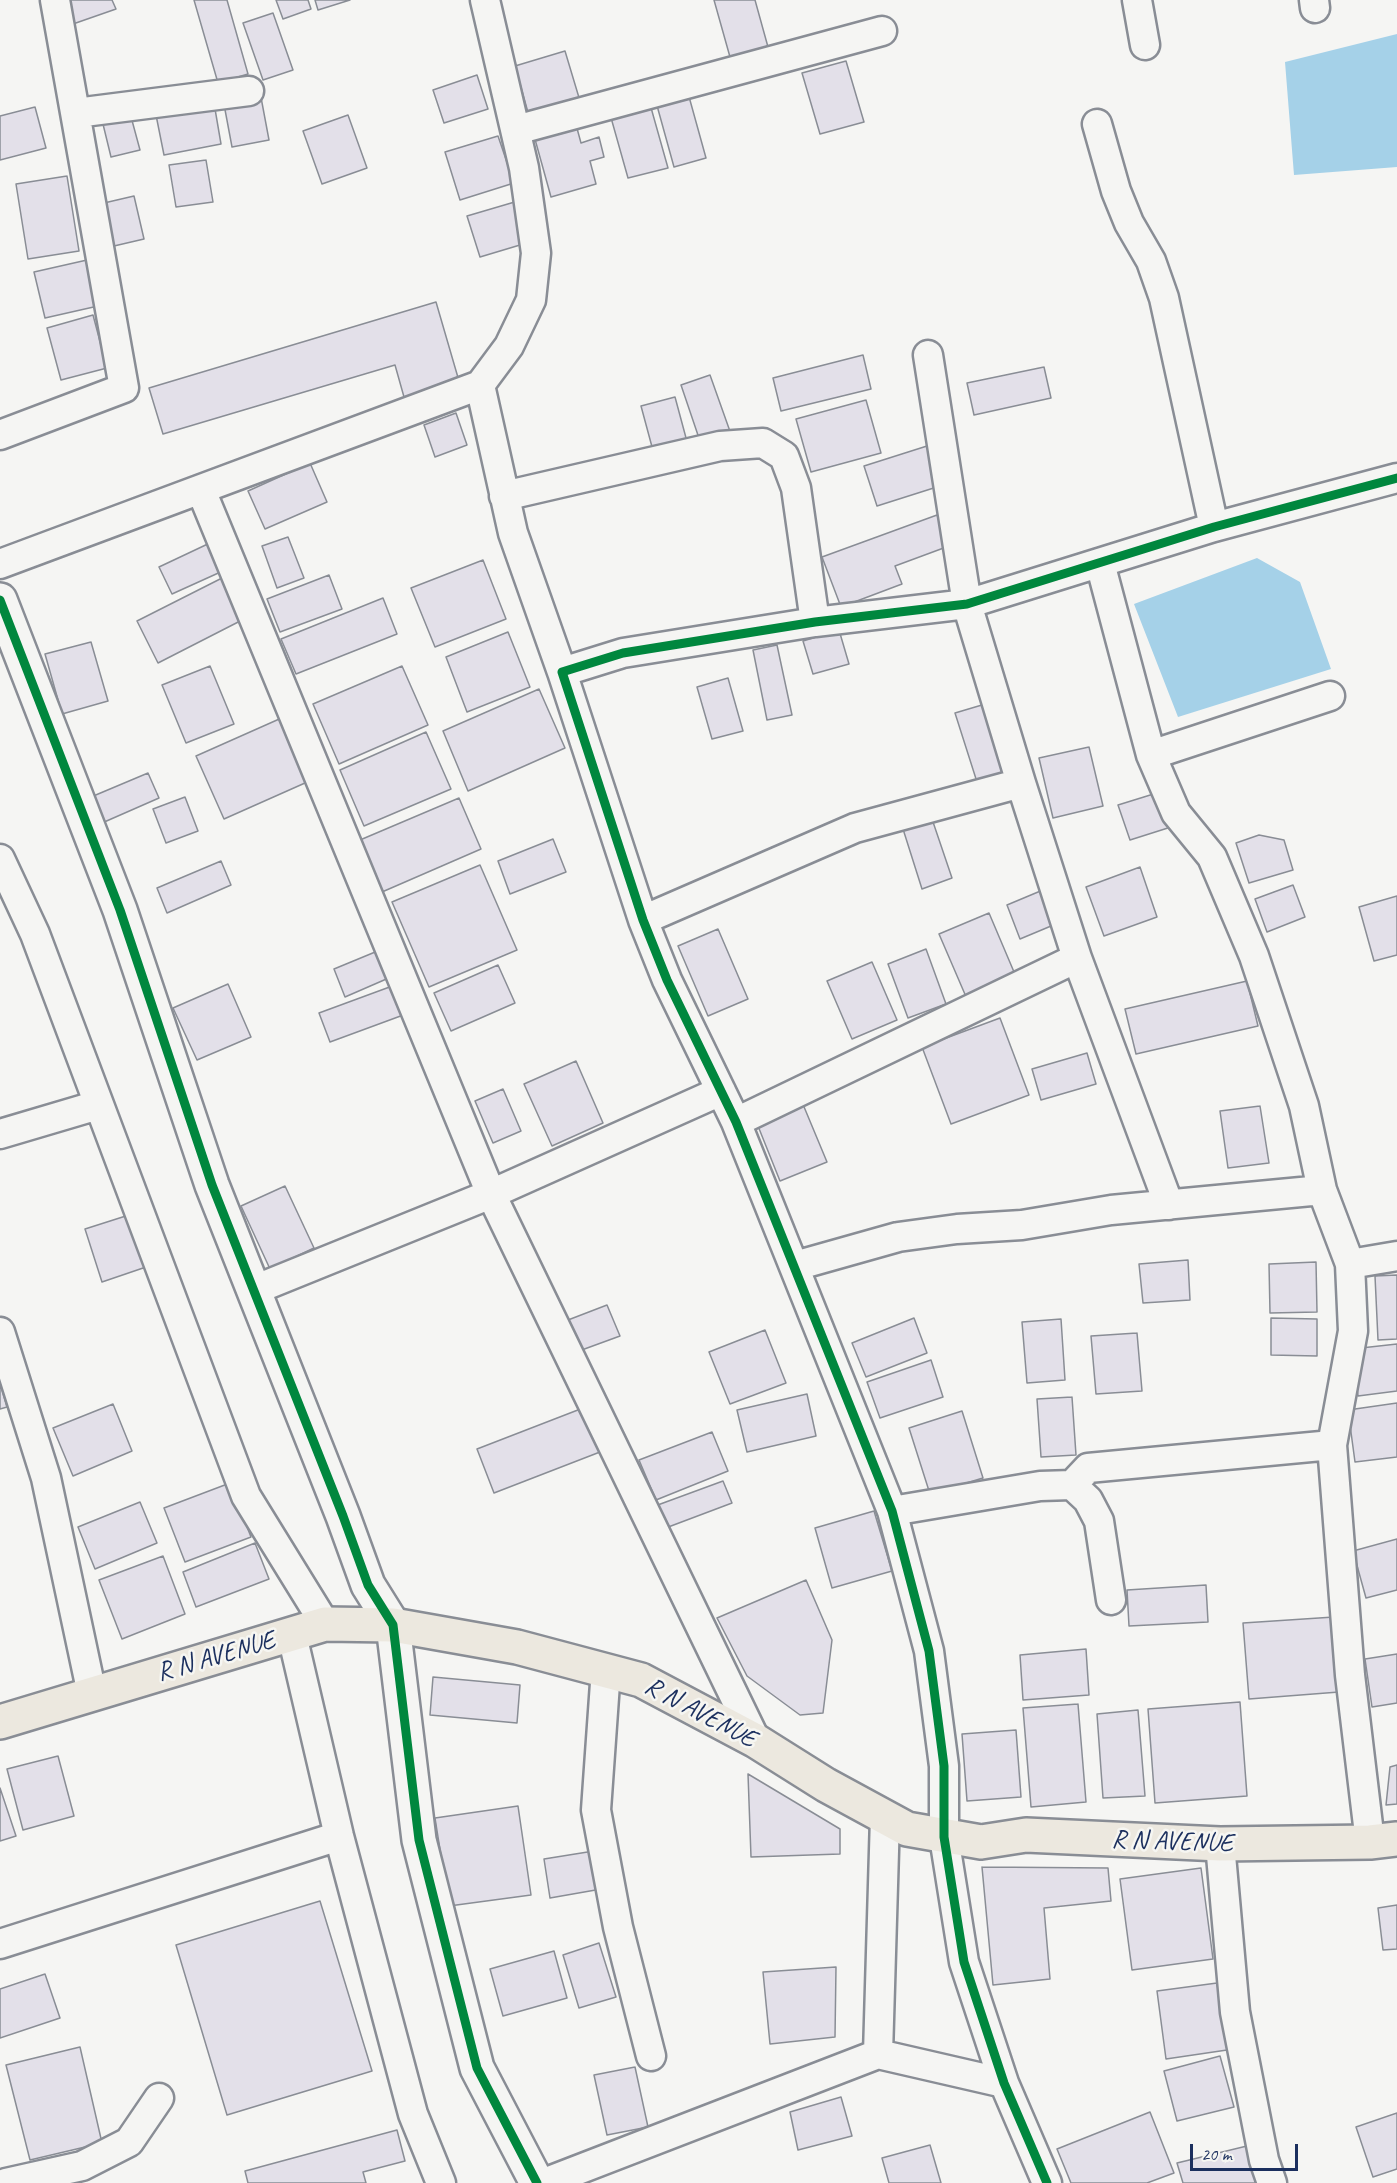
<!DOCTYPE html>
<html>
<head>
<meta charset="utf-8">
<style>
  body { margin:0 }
  #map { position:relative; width:1397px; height:2183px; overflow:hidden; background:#f5f5f3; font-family:Caveat,sans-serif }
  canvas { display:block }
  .scale { position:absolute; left:1190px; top:2144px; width:108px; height:27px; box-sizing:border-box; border:3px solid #1b2f5e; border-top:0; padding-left:8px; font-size:18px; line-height:21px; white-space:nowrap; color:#1b2f5e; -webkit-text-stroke:4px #f6f6f2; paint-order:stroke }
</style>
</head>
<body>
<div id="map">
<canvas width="1397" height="2183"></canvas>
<div class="scale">20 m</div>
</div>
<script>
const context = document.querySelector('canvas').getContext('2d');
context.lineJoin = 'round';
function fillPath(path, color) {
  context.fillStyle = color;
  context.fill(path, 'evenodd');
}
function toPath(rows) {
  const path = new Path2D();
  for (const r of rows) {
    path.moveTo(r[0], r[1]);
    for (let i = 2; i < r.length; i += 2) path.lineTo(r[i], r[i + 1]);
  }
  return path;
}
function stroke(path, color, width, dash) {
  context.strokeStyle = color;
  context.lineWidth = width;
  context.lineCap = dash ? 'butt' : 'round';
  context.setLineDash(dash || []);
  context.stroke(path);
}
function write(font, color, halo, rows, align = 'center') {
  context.font = font + ' Caveat,sans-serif';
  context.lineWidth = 5;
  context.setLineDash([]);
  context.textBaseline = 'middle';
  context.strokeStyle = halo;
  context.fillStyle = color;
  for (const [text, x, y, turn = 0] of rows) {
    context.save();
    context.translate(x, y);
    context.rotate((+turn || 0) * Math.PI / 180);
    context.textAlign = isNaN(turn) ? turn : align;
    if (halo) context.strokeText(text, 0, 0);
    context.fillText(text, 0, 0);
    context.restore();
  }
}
fillPath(toPath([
  [1397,34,1397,167,1294,175,1285,62],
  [1257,558,1300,582,1331,669,1178,717,1134,604]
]), '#a5d1e8');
const building = toPath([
  [65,0,112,0,116,9,73,24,65,0],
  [194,0,227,0,248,74,218,83,194,0],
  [276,0,308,0,311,9,283,19,276,0],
  [315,0,350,0,318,10,315,0],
  [714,0,755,0,768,47,730,57,714,0],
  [273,13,293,70,263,80,243,23,273,13],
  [565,51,580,101,529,116,515,66,565,51],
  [846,61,864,122,820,134,802,73,846,61],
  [477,75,488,109,444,123,433,90,477,75],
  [260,92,269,140,232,147,223,99,260,92],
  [688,93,706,158,674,167,656,102,688,93],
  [648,97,668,168,628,178,608,107,648,97],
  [214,103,221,144,164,155,156,115,214,103],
  [35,107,46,148,0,160,0,116,35,107],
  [130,113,140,150,111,157,102,120,130,113],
  [348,115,367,168,322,184,303,131,348,115],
  [575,121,581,143,599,137,604,157,590,161,596,184,551,197,533,132,575,121],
  [498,136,514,183,460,200,445,152,498,136],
  [206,160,213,202,176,207,169,165,206,160],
  [67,176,79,251,28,259,16,184,67,176],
  [134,196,144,239,114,246,104,203,134,196],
  [518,201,530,242,480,257,467,216,518,201],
  [87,260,98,306,45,318,34,272,87,260],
  [436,302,459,381,404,397,395,365,163,434,149,388,436,302],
  [93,315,107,368,61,380,47,328,93,315],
  [863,355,871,389,781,411,773,378,863,355],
  [1044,367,1051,398,974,415,967,383,1044,367],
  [710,375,732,437,702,447,681,385,710,375],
  [675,397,689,449,655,458,641,406,675,397],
  [866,400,881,453,811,472,796,419,866,400],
  [456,413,467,445,435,457,424,425,456,413],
  [927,446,940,486,877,506,864,466,927,446],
  [310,463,327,502,265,529,248,491,310,463],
  [937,515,949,546,895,566,902,584,841,607,822,557,937,515],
  [288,537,304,578,277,588,262,546,288,537],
  [212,542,225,570,172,594,159,567,212,542],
  [483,560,506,619,435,647,411,588,483,560],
  [228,575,248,617,158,663,137,621,228,575],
  [329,575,342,609,280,632,267,599,329,575],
  [383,598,397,634,296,674,281,639,383,598],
  [839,630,849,664,813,674,803,641,839,630],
  [508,632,530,687,467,712,446,657,508,632],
  [91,642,108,701,62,714,45,654,91,642],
  [777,645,792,715,767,720,753,650,777,645],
  [210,666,234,724,186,743,162,685,210,666],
  [402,666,428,725,339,764,313,704,402,666],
  [728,678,743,731,712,739,697,687,728,678],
  [539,689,565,748,468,791,443,731,539,689],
  [992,702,1014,771,977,782,955,713,992,702],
  [286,716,314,779,224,819,196,756,286,716],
  [426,732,451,789,364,826,340,770,426,732],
  [1089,747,1103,806,1053,818,1039,758,1089,747],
  [148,773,159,798,102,823,91,797,148,773],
  [1160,792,1171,827,1130,840,1118,805,1160,792],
  [185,797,198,831,166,843,153,809,185,797],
  [459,798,481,849,382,892,360,840,459,798],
  [932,819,952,878,922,889,903,829,932,819],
  [1259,835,1284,840,1293,870,1249,883,1236,843,1259,835],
  [553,839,566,872,510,894,498,861,553,839],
  [221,861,231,885,167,913,157,888,221,861],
  [480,865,517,950,429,987,392,902,480,865],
  [1140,867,1157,917,1104,936,1086,887,1140,867],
  [1293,885,1305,917,1267,932,1255,899,1293,885],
  [1050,887,1063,921,1020,939,1007,905,1050,887],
  [1397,896,1397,955,1374,961,1359,907,1397,896],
  [989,913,1017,979,967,999,939,934,989,913],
  [718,929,748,999,708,1016,678,946,718,929],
  [926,949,946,1004,908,1018,888,964,926,949],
  [380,950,391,977,345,997,334,969,380,950],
  [872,962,897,1020,852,1039,827,981,872,962],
  [498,965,515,1003,451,1031,434,993,498,965],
  [1247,981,1258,1026,1136,1054,1125,1009,1247,981],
  [228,984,251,1037,197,1060,173,1008,228,984],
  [395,985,406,1014,330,1042,319,1013,395,985],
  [1000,1018,1029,1095,951,1124,922,1047,1000,1018],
  [1087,1053,1096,1084,1041,1100,1032,1069,1087,1053],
  [576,1061,603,1123,552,1146,524,1084,576,1061],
  [503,1089,521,1131,493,1143,475,1101,503,1089],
  [802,1102,827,1162,780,1181,756,1121,802,1102],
  [1260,1106,1269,1163,1228,1168,1220,1111,1260,1106],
  [285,1186,314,1248,270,1269,241,1206,285,1186],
  [132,1214,149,1266,102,1282,85,1229,132,1214],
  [1188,1260,1190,1300,1143,1303,1139,1264,1188,1260],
  [1316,1262,1317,1312,1270,1313,1269,1264,1316,1262],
  [1397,1275,1397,1339,1378,1340,1375,1276,1397,1275],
  [607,1305,620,1336,579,1351,568,1320,607,1305],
  [914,1318,927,1353,866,1377,852,1343,914,1318],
  [1271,1318,1317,1319,1317,1356,1271,1355,1271,1318],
  [1061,1319,1065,1380,1027,1383,1022,1322,1061,1319],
  [765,1330,786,1383,730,1404,709,1352,765,1330],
  [1137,1333,1142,1391,1096,1394,1091,1336,1137,1333],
  [1397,1344,1397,1391,1358,1396,1352,1349,1397,1344],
  [931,1360,943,1397,880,1418,867,1382,931,1360],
  [0,1383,7,1407,0,1409,0,1383],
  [807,1394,816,1436,747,1452,737,1410,807,1394],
  [1072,1397,1076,1455,1041,1457,1037,1399,1072,1397],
  [1397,1403,1397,1457,1355,1462,1348,1410,1397,1403],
  [113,1404,132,1451,73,1476,53,1428,113,1404],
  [583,1408,600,1452,494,1493,477,1449,583,1408],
  [962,1411,983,1478,930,1494,909,1428,962,1411],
  [712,1432,728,1471,656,1500,639,1460,712,1432],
  [723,1481,732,1503,663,1529,655,1506,723,1481],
  [230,1483,251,1537,185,1562,164,1508,230,1483],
  [140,1502,157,1543,95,1569,78,1527,140,1502],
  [874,1511,892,1571,832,1588,815,1528,874,1511],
  [1397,1539,1397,1590,1366,1598,1353,1551,1397,1539],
  [255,1543,269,1579,196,1607,183,1572,255,1543],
  [163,1556,185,1614,122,1639,99,1580,163,1556],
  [806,1580,832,1640,823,1713,800,1715,747,1676,717,1618,806,1580],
  [1206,1585,1208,1622,1129,1626,1127,1590,1206,1585],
  [1334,1617,1339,1692,1249,1699,1243,1623,1334,1617],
  [1086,1649,1089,1695,1023,1700,1020,1655,1086,1649],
  [1397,1654,1397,1703,1372,1707,1365,1659,1397,1654],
  [433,1677,520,1685,517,1723,430,1715,433,1677],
  [1240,1702,1247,1796,1155,1803,1148,1709,1240,1702],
  [1078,1704,1086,1802,1031,1807,1023,1708,1078,1704],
  [1138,1710,1145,1796,1103,1798,1097,1714,1138,1710],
  [1016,1730,1021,1797,967,1801,962,1734,1016,1730],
  [58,1756,74,1816,23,1830,7,1769,58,1756],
  [1397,1765,1397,1804,1386,1805,1390,1767,1397,1765],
  [748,1774,840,1829,840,1854,751,1857,748,1774],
  [0,1788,16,1836,0,1841,0,1788],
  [518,1806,531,1895,449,1906,435,1818,518,1806],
  [600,1850,607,1888,550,1898,544,1859,600,1850],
  [982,1867,1108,1868,1111,1901,1044,1908,1050,1979,993,1985,982,1867],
  [1201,1868,1213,1959,1132,1970,1120,1879,1201,1868],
  [320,1901,372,2071,227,2115,176,1945,320,1901],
  [1397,1905,1397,1949,1383,1950,1378,1908,1397,1905],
  [599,1943,616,1997,579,2008,563,1955,599,1943],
  [554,1951,567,1998,503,2016,490,1969,554,1951],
  [836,1967,835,2037,770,2044,763,1972,836,1967],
  [45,1974,60,2018,0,2038,0,1989,45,1974],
  [1217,1983,1227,2050,1166,2059,1157,1991,1217,1983],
  [80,2047,102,2143,30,2160,6,2065,80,2047],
  [1220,2056,1234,2107,1177,2121,1164,2071,1220,2056],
  [635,2067,648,2127,607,2135,594,2075,635,2067],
  [841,2097,852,2136,798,2150,790,2112,841,2097],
  [1150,2112,1174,2173,1147,2183,1071,2183,1057,2149,1150,2112],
  [1397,2113,1397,2169,1373,2177,1356,2127,1397,2113],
  [397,2130,405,2161,363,2172,366,2183,248,2183,245,2171,397,2130],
  [930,2145,941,2183,889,2183,882,2158,930,2145],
  [1251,2145,1261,2183,1183,2183,1177,2163,1251,2145]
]);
fillPath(building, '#e3e0e9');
stroke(building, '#898d95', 1.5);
const street = toPath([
  [1137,0,1145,45],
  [1314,0,1315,8],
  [76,113,249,91],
  [1097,124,1116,191,1129,223,1151,261,1164,298,1214,527],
  [516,130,882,31],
  [928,355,967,604,1021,783],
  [480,385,513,533,562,672],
  [0,435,124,388,55,0],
  [201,490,491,1194,756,1741],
  [504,496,720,446,763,443,784,456,796,488,815,622],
  [1100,563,1151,755,1176,813,1212,857,1254,956,1304,1106,1322,1190,1350,1264],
  [0,564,480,385,509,346,531,300,536,253,524,168,485,0],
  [1151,755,1330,696],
  [0,859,35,934,246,1496,325,1624],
  [643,920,855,828,1021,783,1077,958,736,1122],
  [1077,958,1169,1205],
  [0,1134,98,1105],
  [795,1266,898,1237,957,1229,1022,1225,1111,1210,1322,1190],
  [254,1290,491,1194,721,1091],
  [0,1332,46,1478,92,1694],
  [1072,1485,1088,1468,1332,1445],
  [892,1511,1040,1486,1072,1485,1088,1500,1099,1521,1111,1600],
  [292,1635,339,1836,413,2114,441,2183],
  [606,1669,596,1810,618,1927,651,2056],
  [1370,1842,1350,1675,1332,1445,1353,1331,1350,1264,1397,1256],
  [1220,1844,1235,2012,1264,2160,1272,2183],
  [0,1944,339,1836],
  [878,2054,885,1817],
  [6,2183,82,2166,129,2142,159,2098],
  [544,2183,878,2054,1004,2083],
  [1047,2183,1004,2083,964,1962,944,1837,944,1766,929,1651,892,1511,736,1122,667,980,643,920,562,672,623,653,815,622,967,604,1214,527,1397,478]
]);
const secondary = toPath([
  [0,600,120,910,212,1185,343,1516,368,1585,393,1625,419,1840,477,2068,537,2183]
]);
const primary = toPath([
  [0,1722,325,1624,393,1625,517,1647,641,1680,756,1741,826,1785,907,1829,981,1842,1026,1835,1220,1844,1370,1842,1397,1839]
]);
stroke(street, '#898d95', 33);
stroke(secondary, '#898d95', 38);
stroke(primary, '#898d95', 38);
stroke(street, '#f5f5f3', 28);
stroke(secondary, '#f5f5f3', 33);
stroke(primary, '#ece8df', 33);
stroke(toPath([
  [0,600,120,910,212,1185,343,1516,368,1585,393,1625,419,1840,477,2068,537,2183],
  [1047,2183,1004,2083,964,1962,944,1837,944,1766,929,1651,892,1511,736,1122,667,980,643,920,562,672,623,653,815,622,967,604,1214,527,1397,478]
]), '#00873e', 9);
write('26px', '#1b2f5e', '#f6f6f2', [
  ["R N AVENUE",216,1657,-16],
  ["R N AVENUE",700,1713,28],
  ["R N AVENUE",1172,1842,2]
]);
</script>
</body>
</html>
